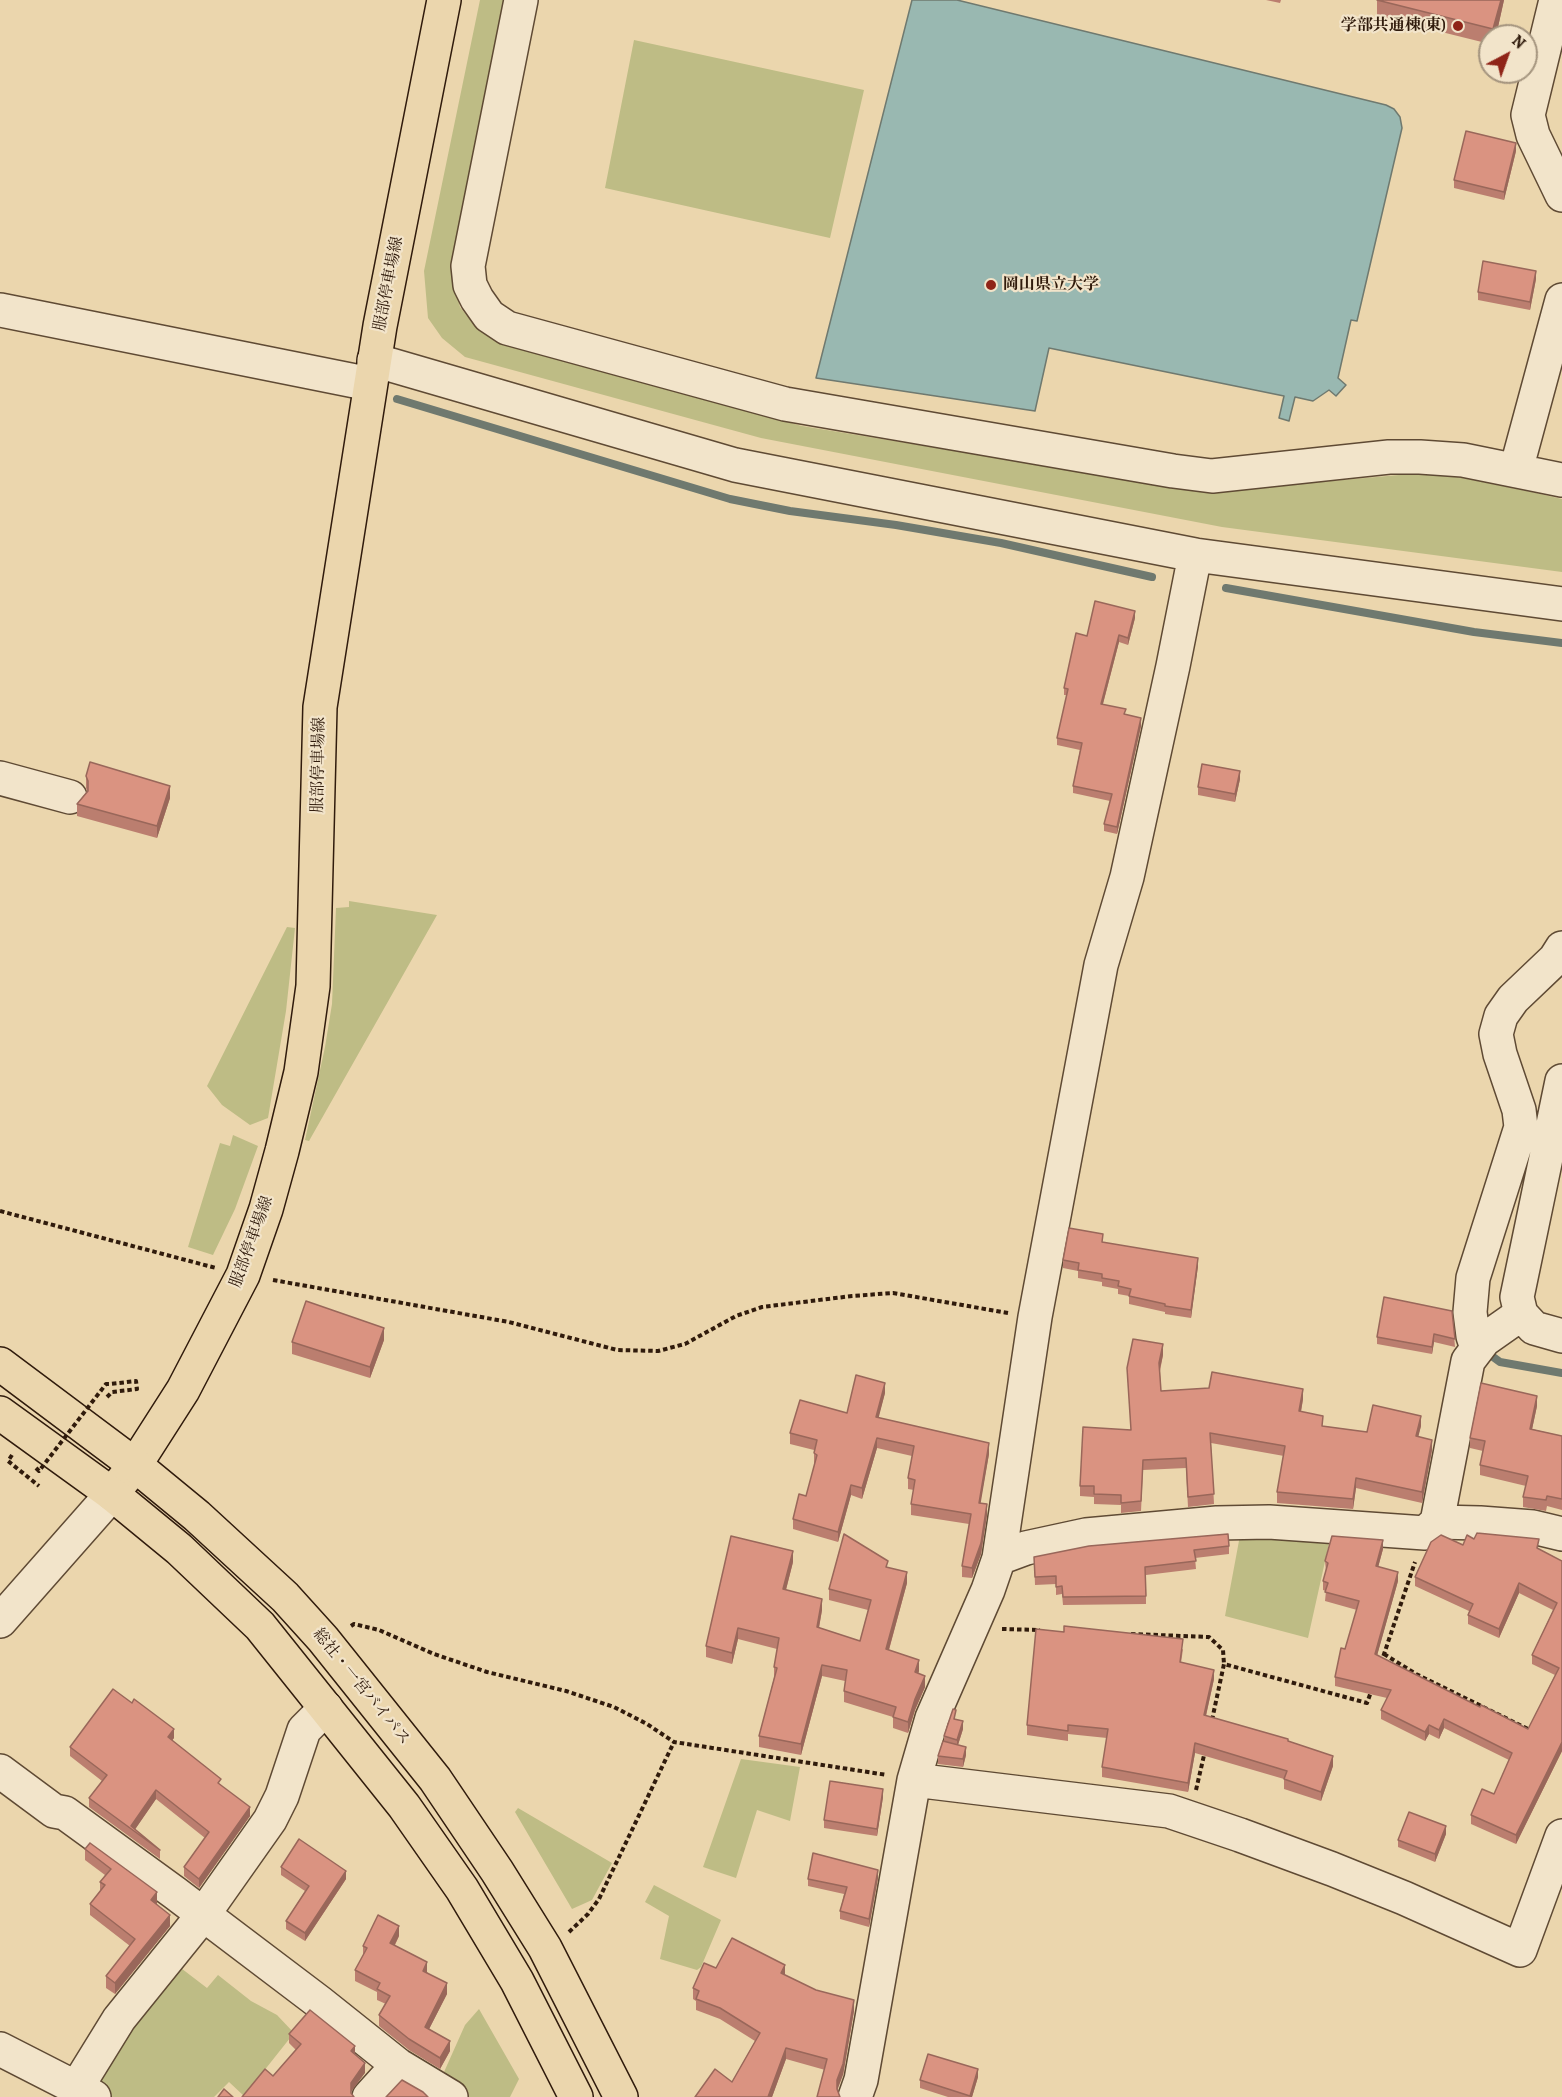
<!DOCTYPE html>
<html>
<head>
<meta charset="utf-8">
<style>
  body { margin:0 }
  #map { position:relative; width:1562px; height:2097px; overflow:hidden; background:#ebd6ad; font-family:Alegreya,serif }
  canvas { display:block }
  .north { position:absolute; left:1478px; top:24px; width:60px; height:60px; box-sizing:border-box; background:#f2e4ca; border:2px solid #a4947e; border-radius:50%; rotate:41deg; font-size:16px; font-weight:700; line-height:24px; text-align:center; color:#301b0c }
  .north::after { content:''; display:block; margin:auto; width:21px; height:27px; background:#8f2418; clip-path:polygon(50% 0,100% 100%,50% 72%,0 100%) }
</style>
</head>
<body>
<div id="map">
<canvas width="1562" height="2097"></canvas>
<div class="north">N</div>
</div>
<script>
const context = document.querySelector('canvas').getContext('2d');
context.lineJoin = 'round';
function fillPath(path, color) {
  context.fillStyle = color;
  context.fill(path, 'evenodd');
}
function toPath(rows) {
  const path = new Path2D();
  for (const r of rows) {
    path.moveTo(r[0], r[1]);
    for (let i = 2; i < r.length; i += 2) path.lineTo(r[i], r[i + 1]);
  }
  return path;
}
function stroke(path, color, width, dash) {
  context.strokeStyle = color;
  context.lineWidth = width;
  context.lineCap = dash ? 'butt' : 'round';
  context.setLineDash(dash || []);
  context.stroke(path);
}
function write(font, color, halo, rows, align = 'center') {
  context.font = font + ' Alegreya,"Noto Serif JP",serif';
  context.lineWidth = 4.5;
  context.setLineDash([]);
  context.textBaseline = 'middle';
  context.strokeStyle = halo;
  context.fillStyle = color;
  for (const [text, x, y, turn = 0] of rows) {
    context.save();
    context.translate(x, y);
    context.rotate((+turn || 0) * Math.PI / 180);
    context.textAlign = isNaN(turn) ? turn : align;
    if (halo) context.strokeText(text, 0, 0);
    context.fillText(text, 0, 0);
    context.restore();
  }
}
fillPath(toPath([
  [480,0,508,0,455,283,460,307,474,325,494,339,668,390,802,426,1207,492,1433,472,1536,493,1562,499,1562,572,1222,527,761,438,465,357,442,338,428,318,424,271],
  [634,40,864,90,830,238,605,188],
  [349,901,437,915,309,1141,305,1140,325,1047,332,1004,336,908,349,907],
  [287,927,295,928,286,1011,268,1118,250,1125,222,1105,207,1086],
  [233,1135,258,1146,235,1209,213,1255,188,1247,220,1143,230,1146],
  [1241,1530,1330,1539,1308,1638,1225,1616],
  [741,1759,800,1767,790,1821,757,1810,736,1878,703,1867],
  [518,1808,612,1863,592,1900,572,1909,515,1812],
  [654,1885,721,1920,701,1967,697,1970,660,1959,669,1916,645,1902],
  [173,1962,207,1988,218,1975,251,2001,277,2015,294,2033,244,2096,229,2082,214,2097,111,2097,88,2082],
  [479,2009,519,2079,510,2097,468,2097,440,2081,465,2025]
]), '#bebc85');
const water = toPath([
  [912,0,957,0,1386,105,1394,109,1400,117,1402,128,1357,321,1351,320,1338,378,1346,385,1336,396,1329,390,1313,401,1295,397,1289,421,1279,418,1284,396,1049,348,1035,411,816,378,912,0]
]);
fillPath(water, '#99b8b1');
stroke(water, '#6f796f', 1.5);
stroke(toPath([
  [397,399,730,499,790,511,896,525,1001,543,1152,577],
  [1226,588,1474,632,1562,643],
  [1488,1350,1489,1354,1500,1362,1562,1373]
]), '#6f796f', 8);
const minor = toPath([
  [521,0,468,266,470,285,477,299,489,316,507,328,785,404,1173,471,1212,476,1389,457,1420,457,1463,460,1562,480],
  [1556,0,1528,115,1533,135,1562,195],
  [0,310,370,384],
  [374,360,735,465,1195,555,1562,604],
  [1516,470,1562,300],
  [0,778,70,797],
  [1562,1081,1517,1297,1521,1314,1534,1328,1562,1336],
  [1477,1348,1473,1336,1470,1312,1473,1278,1521,1127,1519,1110,1500,1054,1496,1034,1501,1016,1513,999,1555,959,1562,948],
  [1437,1522,1480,1523,1533,1527,1562,1534],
  [999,1558,1026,1548,1086,1535,1217,1523,1269,1522,1425,1533,1437,1522,1468,1361,1484,1340,1521,1314],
  [0,1621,112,1494],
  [0,1771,54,1811,65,1813,175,1893,319,2002,398,2065,451,2097],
  [914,1780,1169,1811,1240,1835,1332,1869,1404,1898,1520,1950,1562,1836],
  [0,2049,94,2097],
  [77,2087,119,2019,203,1915,270,1820,282,1796,304,1730,326,1708],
  [369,2097,398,2065],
  [855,2097,861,2080,914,1780,932,1718,988,1590,999,1558,1035,1317,1101,965,1127,877,1173,666,1195,555]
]);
const major = toPath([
  [112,1494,135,1465,183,1390,243,1275,266,1209,282,1151,301,1072,313,986,320,707,380,326,444,0]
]);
const highway = toPath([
  [0,1364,135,1465,197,1516,285,1597,323,1639,435,1779,497,1871,545,1948,621,2097],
  [0,1413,112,1494,179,1549,260,1626,404,1806,462,1889,517,1981,576,2097]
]);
stroke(minor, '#5f4a34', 36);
stroke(major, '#301b0c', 36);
stroke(highway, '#301b0c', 36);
stroke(toPath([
  [0,1211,216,1268],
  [273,1280,509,1322,617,1350,658,1351,685,1344,736,1316,762,1307,852,1296,893,1293,1008,1313],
  [107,1397,112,1392,137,1389,136,1381,110,1384],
  [12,1455,8,1461,39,1486],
  [351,1626,354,1624,379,1630,434,1654,487,1672,566,1691,614,1707,647,1724,674,1742,887,1775],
  [1002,1629,1040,1630],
  [1131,1634,1209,1637,1223,1650,1224,1664],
  [1384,1654,1416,1674,1532,1731],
  [1381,1663,1415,1562],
  [1212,1720,1224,1664,1367,1703,1372,1689],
  [1196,1790,1205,1751],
  [569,1932,588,1914,599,1899,674,1742]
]), '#301b0c', 4, [4.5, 3]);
stroke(minor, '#f2e4ca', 33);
stroke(major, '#ebd6ad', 33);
stroke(highway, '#ebd6ad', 33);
stroke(toPath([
  [36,1468,39,1471,106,1384,110,1384]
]), '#301b0c', 4, [4.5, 3]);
fillPath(toPath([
  [1266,0,1281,0,1280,3],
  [1377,0,1504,0,1496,36,1490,36,1490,44,1377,16],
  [1516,151,1504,200,1454,188,1454,180],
  [1536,279,1530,310,1478,300,1478,292],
  [1135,618,1128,645,1119,642,1103,704,1126,715,1141,726,1117,834,1104,831,1104,824,1110,801,1073,793,1073,786,1080,750,1057,745,1057,738,1067,695,1064,695,1064,688,1087,636],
  [86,776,170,798,157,838,77,816,77,804,87,791,86,788],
  [1240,779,1235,802,1198,795,1198,787],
  [1103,1242,1198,1266,1191,1318,1165,1314,1165,1312,1129,1304,1129,1296,1118,1294,1118,1289,1102,1286,1102,1282,1078,1278,1078,1271,1063,1268,1063,1260],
  [1452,1311,1455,1347,1434,1342,1432,1354,1377,1344,1377,1337],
  [384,1340,370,1378,292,1354,292,1342],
  [1163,1355,1160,1371,1161,1391,1303,1399,1301,1412,1323,1426,1367,1432,1421,1426,1418,1436,1432,1450,1422,1503,1356,1488,1353,1509,1277,1503,1277,1492,1284,1456,1211,1443,1214,1504,1188,1507,1186,1468,1143,1470,1141,1511,1121,1513,1121,1505,1094,1504,1094,1497,1080,1496,1080,1486,1131,1429,1127,1368],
  [885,1393,878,1418,989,1454,980,1503,987,1515,981,1554,972,1578,962,1577,962,1566,969,1524,911,1515,911,1504,914,1490,908,1489,908,1478,912,1456,877,1448,862,1499,851,1495,838,1542,793,1529,793,1519,806,1496,815,1464,814,1464,814,1450,790,1444,790,1433,847,1413],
  [1537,1406,1532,1429,1562,1436,1562,1510,1547,1506,1546,1511,1523,1507,1523,1497,1526,1486,1480,1475,1480,1465,1483,1451,1470,1448,1470,1438],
  [1474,1539,1538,1549,1562,1561,1562,1751,1516,1844,1471,1824,1471,1815,1494,1794,1509,1760,1444,1728,1439,1739,1429,1734,1425,1741,1381,1719,1381,1710,1387,1698,1335,1686,1335,1677,1345,1649,1357,1610,1325,1601,1326,1591,1323,1590,1323,1581,1326,1571,1325,1561,1383,1549,1378,1567,1398,1581,1377,1655,1480,1707,1528,1729,1555,1675,1532,1664,1532,1655,1553,1610,1519,1593,1499,1638,1468,1624,1468,1615,1469,1611,1415,1586,1415,1577,1463,1545],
  [1229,1546,1229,1554,1195,1558,1196,1569,1146,1575,1146,1604,1063,1605,1062,1594,1056,1595,1056,1584,1035,1585,1034,1557],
  [793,1562,786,1590,822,1610,819,1628,860,1641,868,1610,829,1600,829,1589,888,1567,907,1583,889,1650,919,1671,918,1673,925,1687,915,1710,908,1733,893,1728,893,1717,844,1702,844,1691,845,1681,822,1676,801,1755,759,1747,759,1736,774,1678,774,1667,777,1649,738,1639,732,1664,706,1657,706,1646],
  [1183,1649,1181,1663,1214,1679,1206,1716,1288,1742,1333,1766,1321,1801,1284,1789,1284,1779,1195,1753,1188,1792,1102,1777,1102,1767,1107,1738,1068,1734,1068,1741,1027,1735,1027,1725],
  [956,1719,963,1729,958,1745,966,1755,963,1767,938,1764,938,1756,944,1741,944,1736],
  [174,1738,172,1740,221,1785,250,1816,199,1888,184,1876,184,1867,205,1838,156,1799,135,1829,160,1850,160,1859,89,1807,89,1798,102,1781,70,1756,70,1747],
  [883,1797,877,1836,824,1828,824,1820],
  [1446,1834,1435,1862,1398,1847,1398,1840],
  [85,1849,157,1903,157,1904,170,1926,115,1994,106,1988,106,1976,130,1946,90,1915,90,1904,100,1891,100,1882,105,1875,85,1860],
  [281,1867,346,1879,305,1941,286,1929,286,1921,305,1891,281,1875],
  [878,1878,869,1927,840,1919,840,1911,844,1894,808,1886,808,1879],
  [399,1936,395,1945,427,1972,447,1994,429,2029,450,2051,440,2069,409,2050,379,2026,379,2015,386,2004,377,2000,377,1992,355,1981,355,1970,363,1956,363,1946],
  [716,1968,785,1975,854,2011,843,2075,786,2059,772,2097,695,2097,732,2082,755,2041,720,2019,696,2010,696,2001,693,1999,693,1988],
  [289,2034,355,2055,365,2073,273,2076,296,2050,289,2043],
  [978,2077,972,2097,948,2097,920,2088,920,2080]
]), '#bb7e6f');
fillPath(toPath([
  [1501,0,1504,0,1496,36,1493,36,1493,29],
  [1516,143,1516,151,1504,200,1504,192],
  [1536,271,1536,279,1530,310,1530,302],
  [1135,611,1135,618,1128,645,1128,638],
  [1119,635,1119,642,1101,711,1101,704],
  [1141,718,1141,726,1117,834,1117,827],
  [1240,771,1240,779,1235,802,1235,794],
  [170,786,170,798,157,838,157,826],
  [1198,1258,1198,1266,1191,1318,1191,1310],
  [384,1328,384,1340,370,1378,370,1367],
  [1434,1334,1434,1342,1432,1354,1432,1347],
  [1163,1344,1163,1355,1159,1373,1159,1363],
  [885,1383,885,1393,876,1428,876,1417],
  [1303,1389,1303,1399,1299,1422,1299,1411],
  [1537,1396,1537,1406,1530,1439,1530,1429],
  [1421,1416,1421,1426,1416,1446,1416,1436],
  [877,1438,877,1448,862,1499,862,1488],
  [1432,1440,1432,1450,1422,1503,1422,1492],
  [989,1443,989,1454,979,1513,979,1503],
  [1356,1478,1356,1488,1353,1509,1353,1499],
  [851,1485,851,1495,838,1542,838,1532],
  [987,1504,987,1515,981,1554,972,1578,972,1568],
  [1383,1540,1383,1549,1376,1575,1376,1566],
  [793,1551,793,1562,783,1601,783,1589],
  [907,1572,907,1583,886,1660,886,1649],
  [1398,1572,1398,1581,1375,1663,1375,1654],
  [1519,1583,1519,1593,1499,1638,1499,1629],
  [822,1599,822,1610,817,1638,817,1627],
  [738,1628,738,1639,732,1664,732,1653],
  [919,1660,919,1671,915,1683,915,1672],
  [822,1665,822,1676,801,1755,801,1744],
  [1214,1670,1214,1679,1204,1724,1204,1715],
  [925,1676,925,1687,915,1710,908,1733,908,1722,915,1699],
  [1444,1719,1444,1728,1439,1739,1439,1730],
  [963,1721,963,1729,957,1748,957,1740],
  [1429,1725,1429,1734,1425,1741,1425,1732],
  [174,1729,174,1738,168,1746,168,1737],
  [1562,1742,1562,1751,1516,1844,1516,1835],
  [1195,1743,1195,1753,1188,1792,1188,1783],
  [966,1747,966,1755,963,1767,963,1759],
  [1333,1756,1333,1766,1321,1801,1321,1792],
  [883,1789,883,1797,877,1836,877,1829],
  [156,1790,156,1799,134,1831,131,1826],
  [250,1807,250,1816,199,1888,199,1879],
  [1446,1826,1446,1834,1435,1862,1435,1854],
  [878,1870,878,1878,869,1927,869,1919],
  [346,1871,346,1879,305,1941,305,1933],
  [157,1892,157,1903,151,1911,151,1900],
  [170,1915,170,1926,115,1994,115,1983],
  [399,1926,399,1936,390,1954,390,1943],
  [427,1962,427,1972,423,1982,423,1971],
  [785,1965,785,1976,781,1973],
  [447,1983,447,1994,425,2037,425,2027],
  [854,2000,854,2011,843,2075,837,2091,837,2080],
  [450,2041,450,2051,440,2069,440,2058],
  [355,2046,355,2055,351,2051],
  [786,2048,786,2059,772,2097,768,2097],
  [365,2063,365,2073,351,2092,351,2083],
  [978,2069,978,2077,972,2097,970,2097]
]), '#99675a');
const building = toPath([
  [1377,0,1501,0,1493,29,1377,0],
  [1466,131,1516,143,1504,192,1454,180,1466,131],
  [1483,261,1536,271,1530,302,1478,292,1483,261],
  [1095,601,1135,611,1128,638,1119,635,1101,704,1126,709,1124,714,1141,718,1117,827,1104,824,1112,794,1073,786,1082,743,1057,738,1068,689,1064,688,1076,633,1087,636,1095,601],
  [90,762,170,786,157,826,77,804,88,791,88,781,86,776,90,762],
  [1202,764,1240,771,1235,794,1198,787,1202,764],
  [1069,1228,1103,1234,1102,1242,1198,1258,1191,1310,1165,1306,1165,1304,1129,1296,1131,1289,1118,1286,1119,1281,1102,1278,1102,1274,1078,1270,1079,1263,1063,1260,1069,1228],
  [1384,1297,1452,1311,1455,1339,1434,1334,1432,1347,1377,1337,1384,1297],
  [306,1301,384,1328,370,1367,292,1342,306,1301],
  [1133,1339,1163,1344,1159,1363,1161,1391,1209,1388,1212,1372,1303,1389,1299,1411,1323,1416,1322,1426,1367,1432,1373,1405,1421,1416,1416,1436,1432,1440,1422,1492,1356,1478,1353,1499,1277,1492,1285,1446,1210,1433,1214,1494,1188,1497,1186,1458,1143,1460,1141,1501,1121,1503,1121,1495,1094,1494,1094,1486,1080,1486,1083,1427,1131,1430,1127,1368,1133,1339],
  [856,1375,885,1383,876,1417,989,1443,979,1503,987,1504,981,1543,972,1568,962,1566,971,1514,911,1504,915,1480,908,1478,914,1446,877,1438,862,1488,851,1485,838,1532,793,1519,799,1494,806,1496,817,1455,814,1453,817,1440,790,1433,800,1400,847,1413,856,1375],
  [1481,1383,1537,1396,1530,1429,1562,1436,1562,1499,1547,1496,1546,1500,1523,1497,1528,1476,1480,1465,1485,1441,1470,1438,1481,1383],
  [1477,1533,1539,1539,1537,1548,1562,1561,1562,1742,1516,1835,1471,1815,1482,1789,1494,1794,1512,1753,1444,1719,1439,1730,1429,1725,1425,1732,1381,1710,1391,1690,1335,1677,1341,1648,1345,1649,1359,1601,1325,1592,1328,1583,1323,1581,1328,1563,1325,1561,1332,1536,1383,1540,1376,1566,1398,1572,1375,1654,1480,1707,1481,1705,1528,1729,1559,1668,1532,1655,1557,1603,1519,1583,1499,1629,1468,1615,1473,1604,1415,1577,1431,1542,1441,1535,1463,1545,1467,1535,1474,1539,1477,1533],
  [844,1534,888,1561,886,1567,907,1572,886,1649,919,1660,915,1672,925,1676,915,1699,908,1722,893,1717,896,1707,844,1691,847,1670,822,1665,801,1744,759,1736,777,1668,774,1667,779,1638,738,1628,732,1653,706,1646,731,1536,793,1551,783,1589,822,1599,817,1627,860,1641,871,1600,829,1589,844,1534],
  [1228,1534,1229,1546,1194,1550,1196,1561,1145,1567,1146,1596,1063,1597,1062,1586,1056,1587,1056,1576,1035,1577,1034,1557,1089,1546,1228,1534],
  [1064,1626,1183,1639,1180,1662,1214,1670,1204,1715,1288,1739,1288,1741,1333,1756,1321,1792,1284,1779,1287,1771,1195,1743,1188,1783,1102,1767,1108,1729,1068,1725,1068,1731,1027,1725,1036,1629,1064,1632,1064,1626],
  [113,1689,132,1703,134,1699,174,1729,168,1737,221,1779,218,1783,250,1807,199,1879,184,1867,209,1832,156,1790,131,1826,160,1850,89,1798,107,1775,70,1747,113,1689],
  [953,1709,956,1710,954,1719,963,1721,957,1740,944,1736,953,1709],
  [943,1741,966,1747,963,1759,938,1756,943,1741],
  [830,1781,883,1789,877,1829,824,1820,830,1781],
  [1409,1812,1446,1826,1435,1854,1398,1840,1409,1812],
  [299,1839,346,1871,305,1933,286,1921,309,1886,281,1867,299,1839],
  [90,1843,157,1892,151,1900,170,1915,115,1983,106,1976,135,1939,90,1904,105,1885,100,1882,111,1869,85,1849,90,1843],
  [813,1853,878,1870,869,1919,840,1911,847,1887,808,1879,813,1853],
  [378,1915,399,1926,390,1943,427,1962,423,1971,447,1983,425,2027,450,2041,440,2058,409,2039,379,2015,390,1996,377,1989,380,1983,355,1970,367,1948,363,1946,378,1915],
  [732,1938,785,1965,781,1973,816,1990,854,2000,843,2064,837,2080,837,2089,840,2097,817,2097,827,2059,786,2048,768,2097,695,2097,715,2069,732,2082,760,2033,720,2008,696,1999,699,1991,693,1988,704,1963,716,1968,732,1938],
  [310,2010,355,2046,351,2051,365,2063,351,2083,351,2093,354,2097,242,2097,265,2069,273,2076,301,2044,289,2034,310,2010],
  [928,2054,978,2069,970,2096,920,2080,928,2054],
  [402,2080,423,2092,428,2097,386,2097,402,2080],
  [224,2089,233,2097,218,2097,224,2089]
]);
fillPath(building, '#da9381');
stroke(building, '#99675a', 1.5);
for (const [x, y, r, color] of [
  [1458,26,6,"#8f2418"],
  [991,285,6,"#8f2418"]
]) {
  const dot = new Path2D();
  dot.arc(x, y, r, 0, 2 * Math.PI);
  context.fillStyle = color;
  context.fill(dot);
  stroke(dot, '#f2e4ca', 2);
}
write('bold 16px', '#301b0c', '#f2e4ca', [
  ["学部共通棟(東)",1446,26],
  ["岡山県立大学",1003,285,"left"]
], 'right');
write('16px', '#301b0c', '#f2e4ca', [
  ["服部停車場線",389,284,-79],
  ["服部停車場線",319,765,-89],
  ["服部停車場線",252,1242,-70],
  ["総社・一宮バイパス",361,1687,51]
]);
</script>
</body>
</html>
